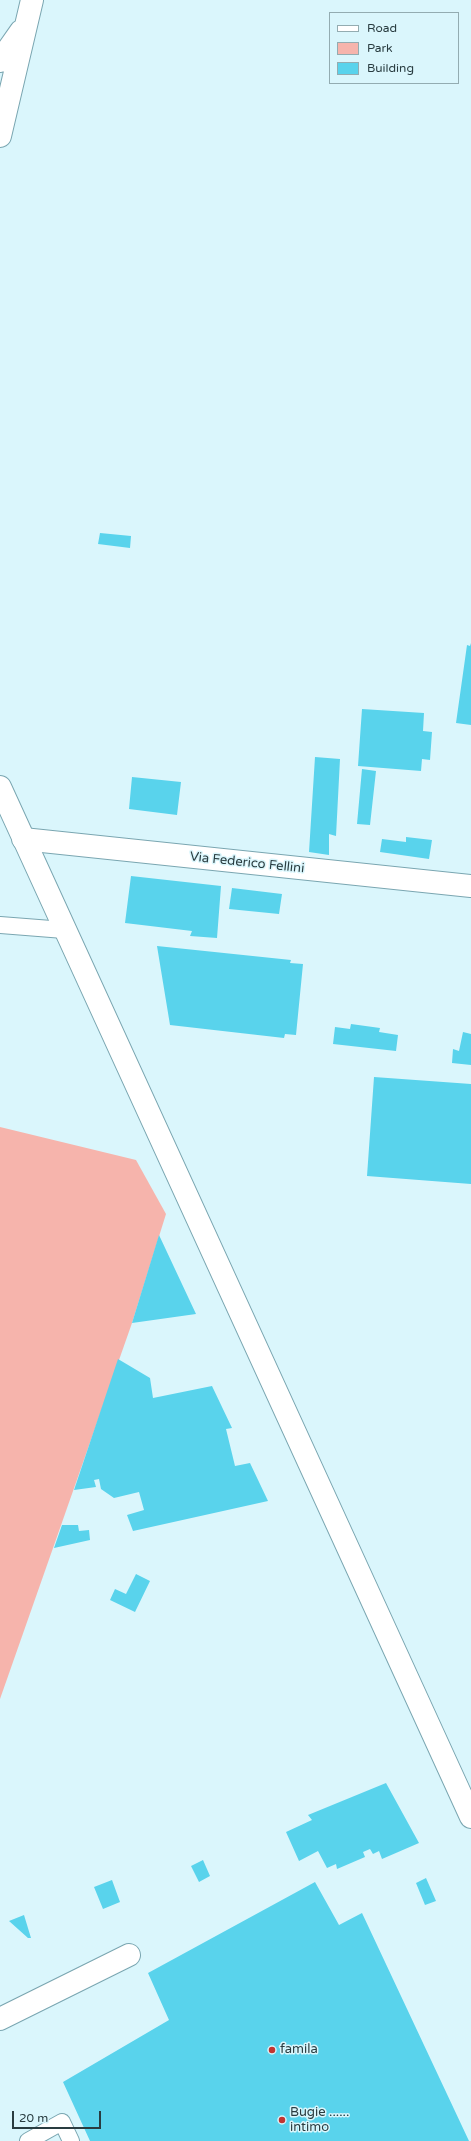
<!DOCTYPE html>
<html>
<head>
<meta charset="utf-8">
<style>
  body { margin:0 }
  #map { position:relative; width:471px; height:2141px; overflow:hidden; background:#daf6fc; font-family:"Varela Round",sans-serif }
  canvas { display:block }
  .legend { position:absolute; left:329px; top:12px; width:130px; height:72px; box-sizing:border-box; background:#daf6fc; border:1px solid #93acb1; margin:0; padding:5px 7px; list-style:none; font-size:12px; color:#293c40 }
  .legend li { display:flex; align-items:center; gap:8px; height:20px }
  .legend b { width:20px; border:1px solid #93acb1 }
  .scale { position:absolute; left:12px; top:2111px; width:89px; height:18px; box-sizing:border-box; border:2px solid #293c40; border-top:0; padding-left:5px; font-size:12px; line-height:14px; white-space:nowrap; color:#293c40; -webkit-text-stroke:3px #daf6fc; paint-order:stroke }
</style>
</head>
<body>
<div id="map">
<canvas width="471" height="2141"></canvas>
<ul class="legend">
<li><b style="height:5px;background:#fff"></b>Road</li>
<li><b style="height:11px;background:#f6b4ac"></b>Park</li>
<li><b style="height:11px;background:#59d3ec"></b>Building</li>
</ul>
<div class="scale">20 m</div>
</div>
<script>
const context = document.querySelector('canvas').getContext('2d');
context.lineJoin = 'round';
function fillPath(path, color) {
  context.fillStyle = color;
  context.fill(path, 'evenodd');
}
function toPath(rows) {
  const path = new Path2D();
  for (const r of rows) {
    path.moveTo(r[0], r[1]);
    for (let i = 2; i < r.length; i += 2) path.lineTo(r[i], r[i + 1]);
  }
  return path;
}
function stroke(path, color, width, dash) {
  context.strokeStyle = color;
  context.lineWidth = width;
  context.lineCap = dash ? 'butt' : 'round';
  context.setLineDash(dash || []);
  context.stroke(path);
}
function write(font, color, halo, rows, align = 'center') {
  context.font = font + ' "Varela Round",sans-serif';
  context.lineWidth = 3;
  context.setLineDash([]);
  context.textBaseline = 'middle';
  context.strokeStyle = halo;
  context.fillStyle = color;
  for (const [text, x, y, turn = 0] of rows) {
    context.save();
    context.translate(x, y);
    context.rotate((+turn || 0) * Math.PI / 180);
    context.textAlign = isNaN(turn) ? turn : align;
    if (halo) context.strokeText(text, 0, 0);
    context.fillText(text, 0, 0);
    context.restore();
  }
}
fillPath(toPath([
  [0,1127,136,1160,166,1214,132,1323,0,1699]
]), '#f6b4ac');
fillPath(toPath([
  [100,533,131,536,130,548,98,544],
  [471,643,471,725,456,723,467,645,470,646],
  [362,709,424,713,423,731,432,732,430,760,422,759,421,771,358,766],
  [315,757,340,759,336,836,329,834,329,855,309,852],
  [362,769,376,771,370,825,357,824],
  [132,777,181,782,177,815,129,809],
  [406,837,432,840,429,859,380,852,382,839,406,842],
  [131,876,221,886,217,938,190,936,192,931,125,923],
  [232,888,282,894,279,914,229,909],
  [157,946,291,960,290,963,303,964,296,1035,285,1034,284,1038,170,1025],
  [351,1024,380,1028,379,1032,398,1035,396,1051,333,1044,335,1027,350,1029],
  [463,1032,471,1034,471,1065,452,1063,453,1049,459,1051],
  [374,1077,471,1084,471,1184,367,1176],
  [159,1235,196,1314,132,1323],
  [118,1359,150,1378,153,1398,212,1386,232,1428,226,1429,235,1466,250,1463,268,1501,133,1531,127,1515,144,1510,139,1492,114,1498,101,1489,99,1479,94,1480,96,1487,74,1490],
  [62,1525,78,1525,79,1531,89,1530,90,1540,54,1548],
  [136,1574,150,1581,135,1612,110,1600,115,1589,126,1594],
  [386,1783,419,1843,382,1859,379,1851,373,1854,370,1849,363,1852,365,1857,337,1869,336,1864,327,1868,318,1851,299,1861,286,1832,312,1820,308,1815],
  [203,1860,210,1876,199,1882,191,1866],
  [426,1878,436,1901,425,1905,416,1883],
  [112,1880,120,1902,103,1909,94,1887],
  [315,1882,339,1925,362,1913,469,2141,90,2141,63,2082,169,2020,148,1973],
  [24,1915,31,1938,28,1938,9,1921]
]), '#59d3ec');
const service = toPath([
  [0,925,64,930],
  [28,2141,62,2122,71,2141]
]);
const minor = toPath([
  [23,839,471,886],
  [0,2019,129,1955]
]);
const primary = toPath([
  [0,61,21,31],
  [0,136,32,0],
  [0,787,471,1817]
]);
stroke(service, '#7aa6b1', 18);
stroke(minor, '#7aa6b1', 24);
stroke(primary, '#7aa6b1', 24);
stroke(service, '#fff', 16);
stroke(minor, '#fff', 22);
stroke(primary, '#fff', 22);
for (const [x, y, r, color] of [
  [272,2050,4,"#c23431"],
  [282,2120,4,"#c23431"]
]) {
  const dot = new Path2D();
  dot.arc(x, y, r, 0, 2 * Math.PI);
  context.fillStyle = color;
  context.fill(dot);
  stroke(dot, '#daf6fc', 1.5);
}
write('13px', '#293c40', '#daf6fc', [
  ["Via Federico Fellini",247,863,6]
]);
write('13px', '#293c40', '#daf6fc', [
  ["famila",280,2050],
  ["Bugie ......",290,2113],
  ["intimo",290,2128]
], 'left');
</script>
</body>
</html>
